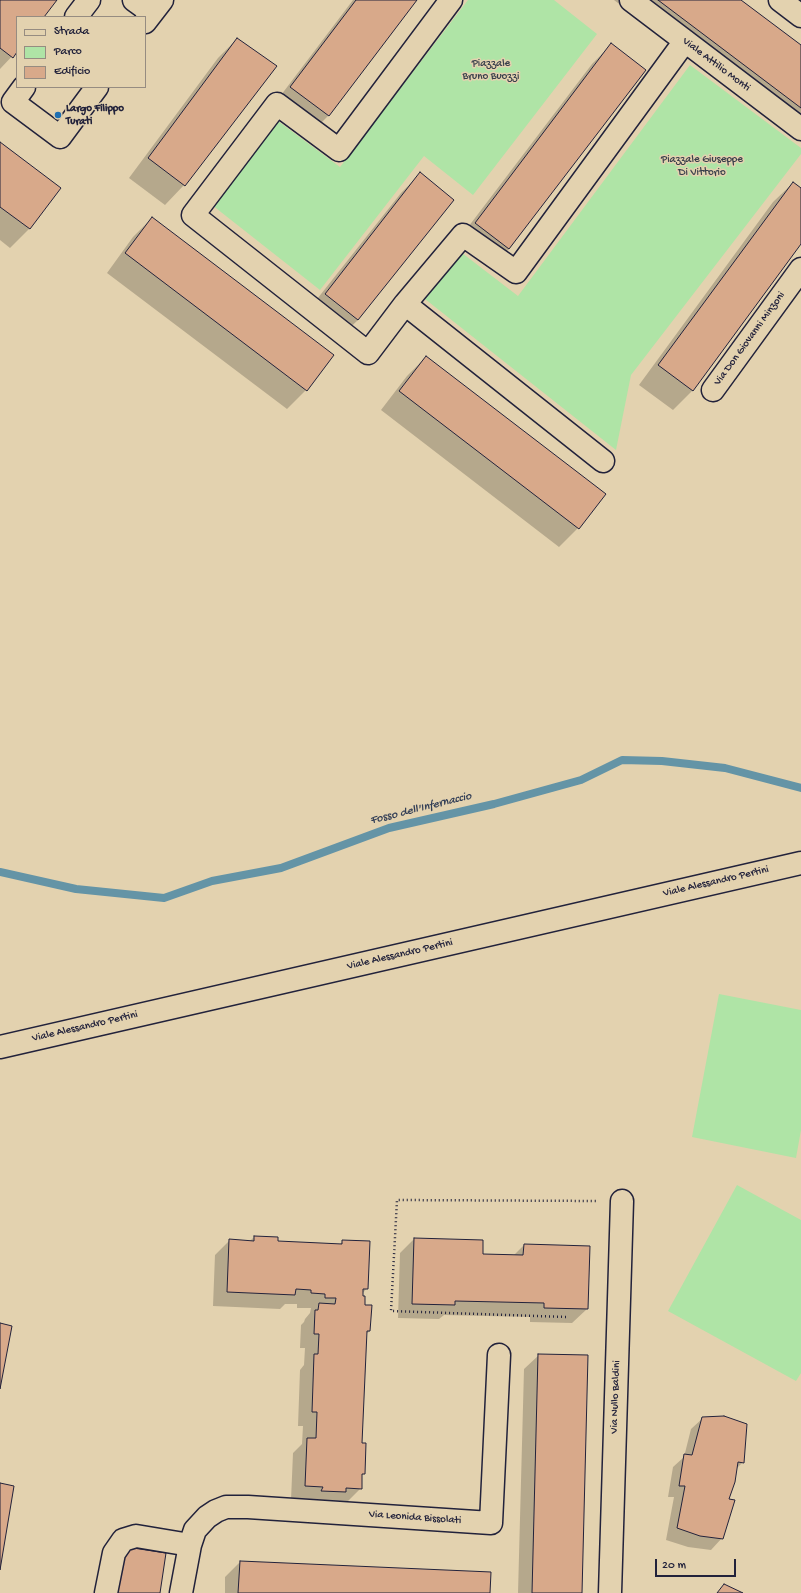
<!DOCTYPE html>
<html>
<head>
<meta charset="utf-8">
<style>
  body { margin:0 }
  #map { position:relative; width:801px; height:1593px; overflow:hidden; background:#e3d2af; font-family:"Gochi Hand",sans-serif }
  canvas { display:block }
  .legend { position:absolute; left:16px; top:16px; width:130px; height:72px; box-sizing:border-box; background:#e3d2af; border:1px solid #968c81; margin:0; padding:5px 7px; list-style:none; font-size:12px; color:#22223b }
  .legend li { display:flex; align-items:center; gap:8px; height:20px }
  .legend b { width:20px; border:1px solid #968c81 }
  .scale { position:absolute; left:655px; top:1559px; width:81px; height:18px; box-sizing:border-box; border:2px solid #22223b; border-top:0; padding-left:5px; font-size:12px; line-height:14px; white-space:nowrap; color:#22223b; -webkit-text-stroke:3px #e3d2af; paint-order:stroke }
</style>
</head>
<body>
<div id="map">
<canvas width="801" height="1593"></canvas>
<ul class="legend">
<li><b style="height:5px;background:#e3d2af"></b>Strada</li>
<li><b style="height:11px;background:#afe4a6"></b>Parco</li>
<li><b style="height:11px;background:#d8a98a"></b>Edificio</li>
</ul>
<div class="scale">20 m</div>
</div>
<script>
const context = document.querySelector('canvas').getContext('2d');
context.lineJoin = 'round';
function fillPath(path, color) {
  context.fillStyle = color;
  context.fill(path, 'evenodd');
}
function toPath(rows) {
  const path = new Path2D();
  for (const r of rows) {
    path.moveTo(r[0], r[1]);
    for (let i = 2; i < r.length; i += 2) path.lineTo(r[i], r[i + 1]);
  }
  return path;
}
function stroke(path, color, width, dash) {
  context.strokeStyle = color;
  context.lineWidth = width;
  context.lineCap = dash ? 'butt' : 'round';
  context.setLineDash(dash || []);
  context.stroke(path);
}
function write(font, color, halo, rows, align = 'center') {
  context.font = font + ' "Gochi Hand",sans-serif';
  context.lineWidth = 3;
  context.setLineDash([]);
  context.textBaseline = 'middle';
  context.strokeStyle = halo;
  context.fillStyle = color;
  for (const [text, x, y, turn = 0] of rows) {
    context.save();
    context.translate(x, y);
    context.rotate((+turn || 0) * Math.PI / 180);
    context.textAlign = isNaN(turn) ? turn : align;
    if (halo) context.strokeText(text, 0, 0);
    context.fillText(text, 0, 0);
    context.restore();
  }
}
fillPath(toPath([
  [468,0,554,0,597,34,473,195,424,156,320,290,212,205,278,121,340,167],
  [690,65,801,148,801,154,631,375,616,450,425,299,462,253,518,296],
  [719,994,801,1010,801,1130,796,1158,692,1137],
  [737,1185,801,1220,801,1373,796,1381,668,1311]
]), '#afe4a6');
fillPath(toPath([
  [0,0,56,0,43,17,17,17,17,51,0,69],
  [353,0,416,0,328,116,309,135,272,107],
  [614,0,740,0,801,46,801,142],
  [237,39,275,66,184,185,165,205,129,178,218,58],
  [611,45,644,70,509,249,490,268,456,243,592,64],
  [0,143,59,188,29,229,10,248,0,240],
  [420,174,358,320,338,339,306,313,401,193],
  [793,183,801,189,801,242,692,391,673,410,639,385,773,202],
  [152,218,332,355,306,390,287,409,107,273,133,237],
  [426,357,578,528,559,547,381,410,407,376],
  [254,1237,277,1242,339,1245,343,1241,367,1288,362,1294,370,1331,366,1334,361,1444,364,1473,361,1476,361,1488,346,1503,291,1500,293,1453,302,1444,303,1426,298,1426,300,1370,304,1365,305,1348,300,1348,301,1325,304,1322,305,1319,310,1313,311,1308,297,1308,297,1304,285,1304,280,1309,213,1306,215,1255,230,1240,250,1241],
  [414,1239,482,1254,514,1255,524,1245,587,1309,572,1323,530,1322,530,1317,444,1315,439,1319,398,1318,400,1253],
  [539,1355,581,1593,518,1593,524,1369],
  [703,1418,743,1462,736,1469,728,1499,722,1538,711,1550,688,1547,666,1540,674,1497,668,1497,673,1467,684,1457,691,1429],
  [240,1562,489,1593,225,1593,225,1577]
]), '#0003');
stroke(toPath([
  [0,872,76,889,164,898,212,881,281,868,389,828,494,804,581,780,622,760,662,761,725,768,801,788]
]), '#6494a6', 8);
const building = toPath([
  [0,0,57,0,44,17,17,17,17,52,13,58,0,48,0,0],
  [356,0,417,0,329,116,290,87,356,0],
  [658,0,741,0,801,45,801,108,658,0],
  [237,38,277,66,185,186,148,158,237,38],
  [611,43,646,70,509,249,475,223,611,43],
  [0,142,61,188,30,229,0,207,0,142],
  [420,172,454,200,358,320,325,294,420,172],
  [793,182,801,188,801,244,693,391,658,365,793,182],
  [152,217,334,355,307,391,125,253,152,217],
  [426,356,606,494,579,529,399,391,426,356],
  [254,1236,278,1237,278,1241,342,1244,342,1240,370,1241,368,1289,363,1289,363,1296,365,1296,365,1305,372,1305,370,1331,367,1331,362,1443,366,1443,365,1474,362,1474,362,1489,346,1488,346,1492,321,1491,323,1487,305,1486,307,1438,316,1438,317,1412,312,1412,314,1354,318,1354,319,1334,314,1334,315,1310,318,1310,319,1303,335,1304,336,1298,325,1298,325,1294,311,1293,311,1290,296,1289,295,1295,227,1292,229,1239,254,1241,254,1236],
  [414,1238,483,1240,483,1254,523,1255,524,1244,590,1246,588,1309,544,1308,544,1303,455,1301,455,1305,412,1304,414,1238],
  [0,1323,12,1326,0,1389,0,1323],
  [538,1354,588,1355,582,1593,532,1593,538,1354],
  [724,1416,747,1424,744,1463,738,1462,735,1482,729,1499,735,1500,723,1539,700,1536,677,1528,685,1486,679,1486,684,1454,692,1455,702,1417,724,1416],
  [0,1483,14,1486,0,1570,0,1483],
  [120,1546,166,1553,160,1593,113,1593,120,1546],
  [240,1561,491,1572,490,1593,238,1593,240,1561],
  [724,1584,743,1593,717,1593,724,1584]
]);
fillPath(building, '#d8a98a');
stroke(building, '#22223b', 1);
const street = toPath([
  [134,0,152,13],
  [631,0,801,129],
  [780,0,801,16],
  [76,17,89,0],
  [145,22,162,0],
  [24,87,13,102,60,137,97,87],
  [405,304,368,353,193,215,277,104,339,150,451,0],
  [713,390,801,269],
  [603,461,405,304,463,235,516,272,685,41],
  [0,1047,801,863],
  [106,1593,114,1553,123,1540,136,1536,190,1545],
  [181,1593,190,1545,195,1530,207,1517,216,1511,226,1507,248,1507,491,1523,499,1355],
  [610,1593,622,1201]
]);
stroke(street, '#22223b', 25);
stroke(toPath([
  [566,1317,391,1311,397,1200,597,1201]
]), '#22223b', 2.5, [1, 3]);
stroke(street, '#e3d2af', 22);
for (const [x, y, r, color] of [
  [58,115,4,"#1f6fb2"]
]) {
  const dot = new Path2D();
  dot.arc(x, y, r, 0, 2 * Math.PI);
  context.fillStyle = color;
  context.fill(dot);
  stroke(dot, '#e3d2af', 1.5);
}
write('11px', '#373f4b', '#e3d2af', [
  ["Piazzale",491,64],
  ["Bruno Buozzi",491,77],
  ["Piazzale Giuseppe",702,160],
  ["Di Vittorio",702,173]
]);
write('11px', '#22223b', '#e3d2af', [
  ["Viale Attilio Monti",716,65,37],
  ["Via Don Giovanni Minzoni",750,339,-54],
  ["Viale Alessandro Pertini",716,882,-13],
  ["Viale Alessandro Pertini",400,955,-13],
  ["Viale Alessandro Pertini",85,1027,-13],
  ["Via Nullo Baldini",616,1397,-88],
  ["Via Leonida Bissolati",415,1518,4]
]);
write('bold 11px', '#22223b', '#e3d2af', [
  ["Largo Filippo",66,109],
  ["Turati",66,122]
], 'left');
write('italic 12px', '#323e56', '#e3d2af', [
  ["Fosso dell'Infernaccio",421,809,-14]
]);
</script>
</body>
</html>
